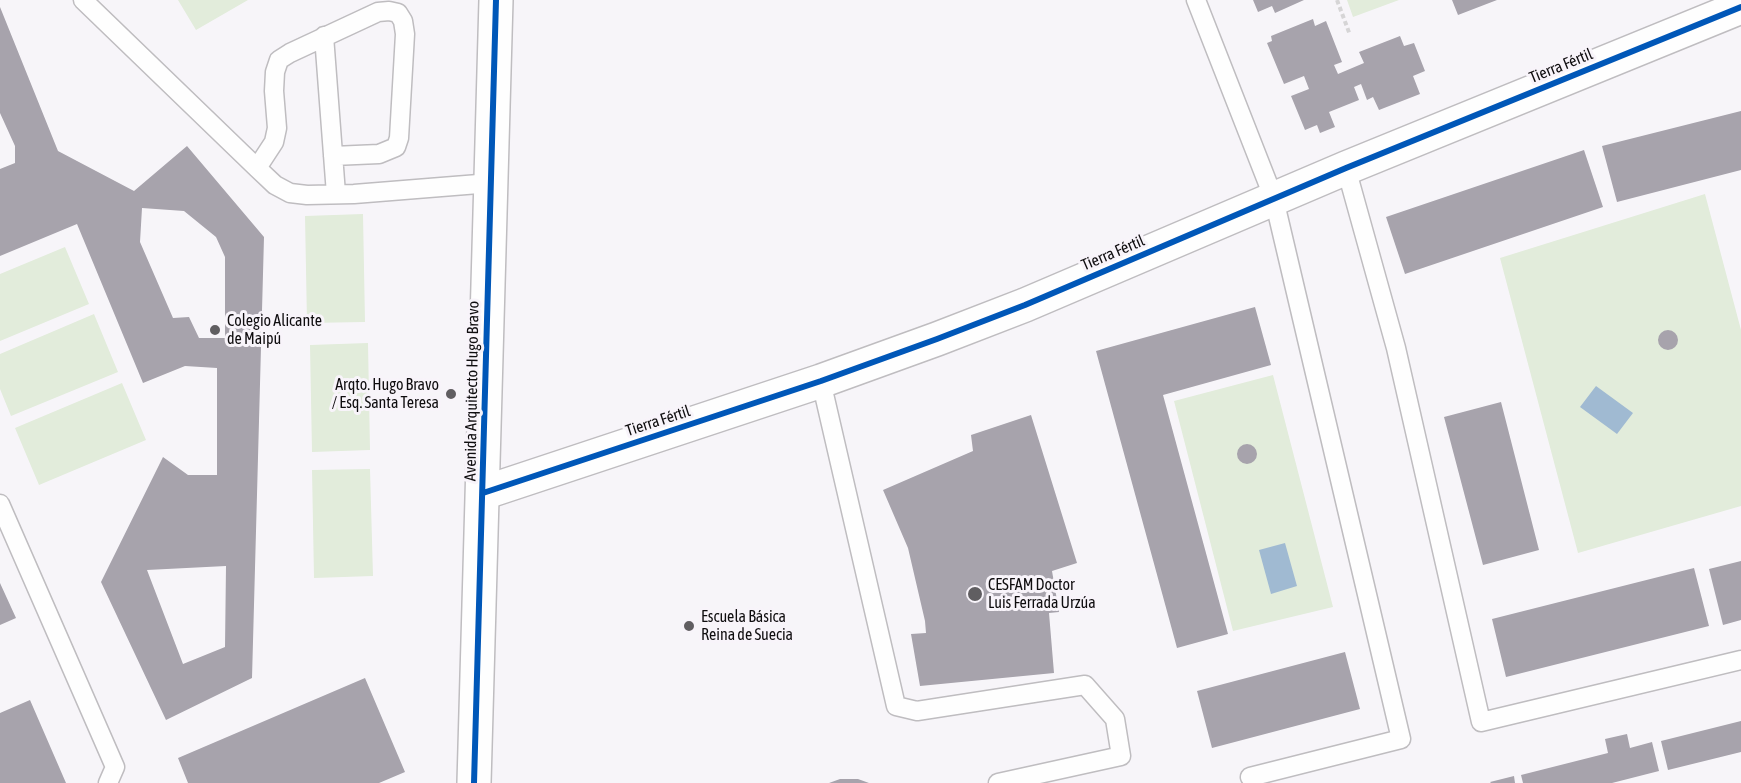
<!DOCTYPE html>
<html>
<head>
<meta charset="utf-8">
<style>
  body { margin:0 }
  canvas { display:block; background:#f7f5f9 }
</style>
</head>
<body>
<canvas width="1741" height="783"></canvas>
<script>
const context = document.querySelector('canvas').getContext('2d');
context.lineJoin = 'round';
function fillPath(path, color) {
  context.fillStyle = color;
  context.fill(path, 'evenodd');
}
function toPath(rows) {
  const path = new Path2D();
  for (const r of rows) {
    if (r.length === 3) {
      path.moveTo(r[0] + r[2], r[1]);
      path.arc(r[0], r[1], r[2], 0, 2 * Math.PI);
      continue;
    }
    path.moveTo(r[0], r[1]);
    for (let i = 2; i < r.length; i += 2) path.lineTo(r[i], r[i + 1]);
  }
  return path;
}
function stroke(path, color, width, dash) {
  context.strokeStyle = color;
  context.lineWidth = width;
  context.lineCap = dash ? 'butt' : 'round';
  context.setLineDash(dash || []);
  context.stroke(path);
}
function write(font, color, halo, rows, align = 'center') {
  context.font = font + ' "Asap Condensed",sans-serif';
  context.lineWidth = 6;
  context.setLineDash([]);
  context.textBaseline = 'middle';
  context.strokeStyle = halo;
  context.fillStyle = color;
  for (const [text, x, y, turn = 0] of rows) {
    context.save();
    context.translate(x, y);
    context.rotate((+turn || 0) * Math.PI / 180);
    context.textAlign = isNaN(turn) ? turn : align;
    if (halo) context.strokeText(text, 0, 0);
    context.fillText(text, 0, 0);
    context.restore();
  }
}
fillPath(toPath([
  [178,0,248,0,196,30],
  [1347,0,1399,0,1353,17],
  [1705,194,1741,330,1741,506,1578,553,1500,258],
  [363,214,365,322,307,323,305,216],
  [65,247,89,304,0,341,0,274],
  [94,314,118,372,11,416,0,389,0,354],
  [368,343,370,450,312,452,310,345],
  [1273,375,1333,607,1233,631,1174,401],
  [122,383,146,440,39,485,15,428],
  [370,469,373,576,314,578,312,470]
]), '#e2ecdb');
fillPath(toPath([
  [1596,386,1633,413,1617,434,1580,407],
  [1285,543,1297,586,1271,594,1259,550]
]), '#a0bad2');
fillPath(toPath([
  [1253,0,1304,0,1275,13,1272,6,1258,12],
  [1452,0,1497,0,1458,15],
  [0,7,58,151,134,191,187,146,264,237,252,678,166,720,101,582,163,457,188,475,217,475,217,368,185,366,143,383,77,224,0,256,0,169,15,163,15,146,0,113],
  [142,208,184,211,216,237,225,257,225,338,199,338,189,317,173,318,140,242],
  [226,566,225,647,183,664,147,570],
  [1313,19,1315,26,1326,21,1342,62,1334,65,1338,74,1364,63,1359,52,1400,36,1404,46,1414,43,1425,71,1413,76,1420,94,1379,110,1373,97,1367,100,1361,84,1354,87,1359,100,1329,112,1335,127,1320,133,1317,125,1305,130,1291,96,1309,89,1304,76,1284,84,1267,43,1272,41,1271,36],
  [1741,111,1741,170,1617,202,1602,146],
  [1584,150,1603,207,1405,274,1386,217],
  [1255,307,1271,365,1163,395,1228,634,1177,648,1096,351],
  [1668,340,10],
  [1501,402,1539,550,1483,565,1444,417],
  [1031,415,1077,563,1052,571,1059,612,1049,613,1054,673,920,686,911,634,926,633,925,621,908,548,883,490,973,451,971,435],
  [1247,454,10],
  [1741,561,1741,620,1723,625,1709,569],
  [1694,568,1709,626,1506,677,1492,619],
  [0,583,16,618,0,625],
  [1345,652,1360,709,1212,748,1197,691],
  [365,678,405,772,379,783,188,783,178,758],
  [30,700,66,783,0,783,0,713],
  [1741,721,1741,752,1668,770,1661,741],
  [1627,734,1630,748,1652,742,1659,771,1612,783,1523,783,1521,775,1608,753,1605,739],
  [1514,776,1515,783,1491,783,1490,782],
  [840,779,858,779,869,783,829,783]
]), '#a7a3ac');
const service = toPath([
  [83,0,257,168,275,185,290,193,307,195,354,194,491,183],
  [1196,0,1274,199,1401,739,1250,777],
  [324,36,336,194],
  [257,168,274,142,277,128,274,91,275,72,279,60,290,53,378,12,389,11,398,13,403,21,405,34,399,138,396,147,379,154,333,156],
  [1346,168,1396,348,1481,722,1741,660],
  [821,381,896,706,917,711,1085,685,1115,719,1121,756,998,783],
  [0,504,115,767,108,783]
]);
const minor = toPath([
  [483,493,821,381,937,339,1025,305,1346,168,1741,7]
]);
const tertiary = toPath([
  [474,783,496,0]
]);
stroke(service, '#bfbdc0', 21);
stroke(minor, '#bfbdc0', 36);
stroke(tertiary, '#bfbdc0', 36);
stroke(toPath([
  [1337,0,1350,35]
]), '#d6d5d6', 4, [4.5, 3]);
stroke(service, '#fefefe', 18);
stroke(minor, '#fefefe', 33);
stroke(tertiary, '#fefefe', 33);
stroke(toPath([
  [483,493,821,381,937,339,1025,305,1346,168,1741,7],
  [474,783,496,0]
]), '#0057b8', 6);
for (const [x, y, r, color] of [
  [215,330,6,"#605e61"],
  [451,394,6,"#605e61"],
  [975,594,8,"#605e61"],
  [689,626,6,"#605e61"]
]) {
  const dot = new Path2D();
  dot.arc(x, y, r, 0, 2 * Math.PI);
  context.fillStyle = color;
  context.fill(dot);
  stroke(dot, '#f8f4fa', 2);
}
write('16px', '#0f0d0f', '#f8f4fa', [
  ["Tierra Fértil",1561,66,-22],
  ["Tierra Fértil",1113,253,-23],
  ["Avenida Arquitecto Hugo Bravo",472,391,-89],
  ["Tierra Fértil",658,421,-18]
]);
write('16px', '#0f0d0f', '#f8f4fa', [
  ["Colegio Alicante",227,321],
  ["de Maipú",227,339],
  ["Arqto. Hugo Bravo",439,385,"right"],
  ["/ Esq. Santa Teresa",439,403,"right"],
  ["CESFAM Doctor",988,585],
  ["Luis Ferrada Urzúa",988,603],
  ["Escuela Básica",701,617],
  ["Reina de Suecia",701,635]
], 'left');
</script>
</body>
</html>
